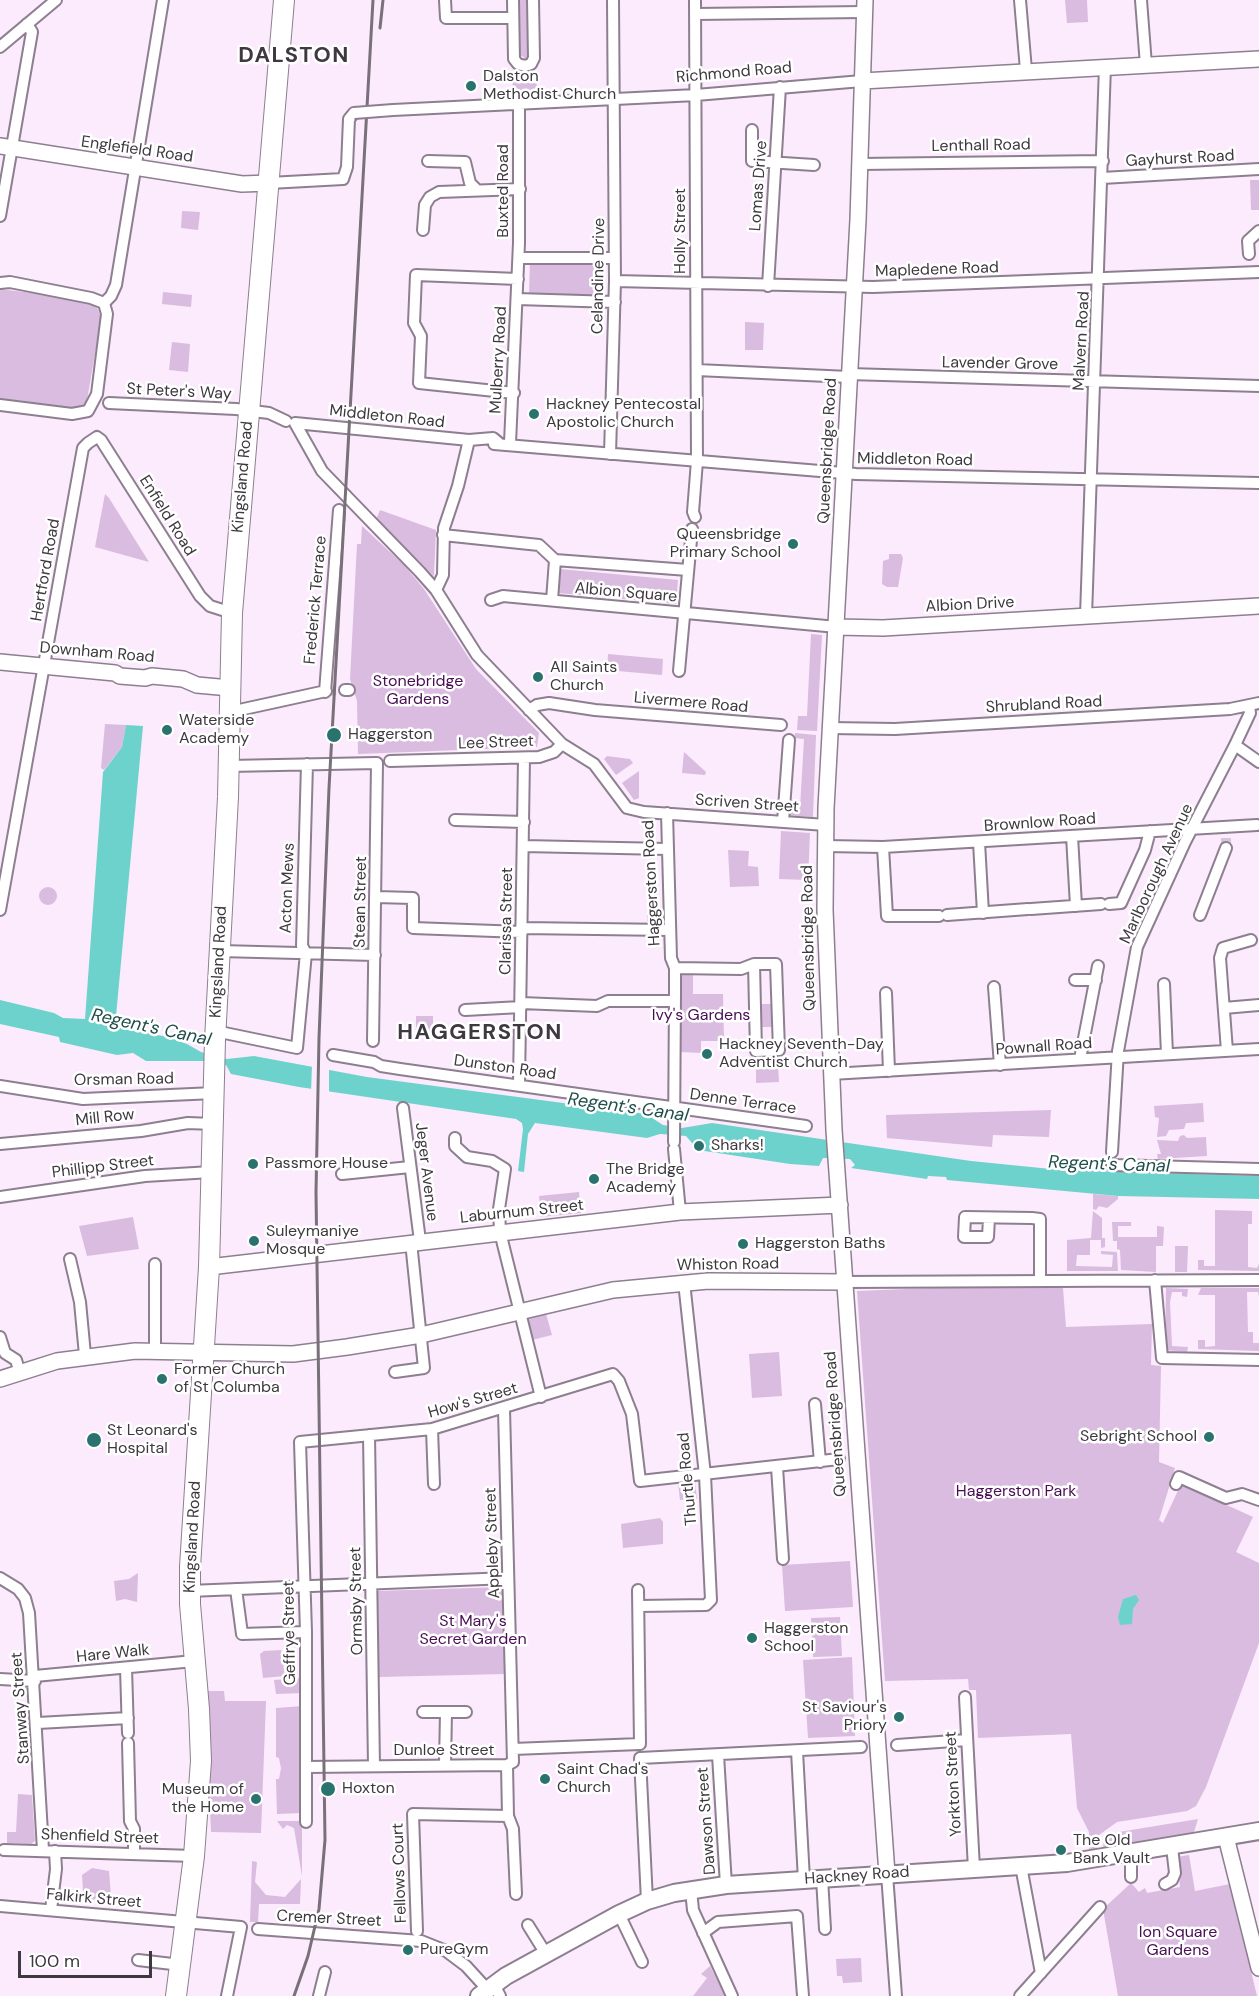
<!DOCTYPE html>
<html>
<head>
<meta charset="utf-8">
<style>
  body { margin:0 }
  #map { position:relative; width:1259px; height:1996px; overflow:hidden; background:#fbebfd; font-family:"DM Sans",sans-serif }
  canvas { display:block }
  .scale { position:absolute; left:18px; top:1951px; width:134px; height:27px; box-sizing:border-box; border:3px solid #3e383f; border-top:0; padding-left:8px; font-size:18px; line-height:21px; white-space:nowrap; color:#3e383f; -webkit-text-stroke:4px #fff; paint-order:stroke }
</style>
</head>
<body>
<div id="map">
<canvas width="1259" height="1996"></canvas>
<div class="scale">100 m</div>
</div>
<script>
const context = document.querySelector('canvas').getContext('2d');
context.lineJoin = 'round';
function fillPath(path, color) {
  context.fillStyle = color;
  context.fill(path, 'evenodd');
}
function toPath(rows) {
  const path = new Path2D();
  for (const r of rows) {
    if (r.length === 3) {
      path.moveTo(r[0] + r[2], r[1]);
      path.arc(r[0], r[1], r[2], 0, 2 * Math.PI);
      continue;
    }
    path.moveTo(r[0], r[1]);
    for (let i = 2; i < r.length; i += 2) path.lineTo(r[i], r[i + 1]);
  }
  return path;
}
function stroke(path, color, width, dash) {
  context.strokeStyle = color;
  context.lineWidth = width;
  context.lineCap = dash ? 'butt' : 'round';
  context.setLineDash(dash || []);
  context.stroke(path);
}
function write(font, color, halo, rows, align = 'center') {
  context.font = font + ' "DM Sans",sans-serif';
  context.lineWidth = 5;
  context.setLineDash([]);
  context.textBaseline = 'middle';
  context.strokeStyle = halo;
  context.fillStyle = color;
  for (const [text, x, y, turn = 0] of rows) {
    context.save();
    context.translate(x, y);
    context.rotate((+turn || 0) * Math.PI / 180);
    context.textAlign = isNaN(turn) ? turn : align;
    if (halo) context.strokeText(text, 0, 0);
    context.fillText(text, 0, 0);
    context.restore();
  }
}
fillPath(toPath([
  [518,0,530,0,530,54,526,59,519,54],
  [1065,0,1087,0,1088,22,1067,23],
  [512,71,536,71,537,94,513,94],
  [1250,180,1259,180,1259,210,1251,210],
  [182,211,200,212,198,230,181,228],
  [530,260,603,263,602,296,529,294],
  [0,289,57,296,91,304,98,309,101,319,87,400,83,406,75,409,39,406,0,399],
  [163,292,192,295,191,307,162,304],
  [745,322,764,323,763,350,745,350],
  [172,342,190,344,188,372,169,370],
  [105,494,109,498,149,562,95,547],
  [380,510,436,530,434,576,376,520],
  [362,526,404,565,424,589,476,669,539,733,537,747,358,754,357,701,350,679,357,544,361,544],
  [889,554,901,554,903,558,898,587,887,587,882,584,883,561,889,559],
  [560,569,678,580,676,604,558,593],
  [811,634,822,635,817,731,797,730,798,716,807,716],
  [608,654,663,659,662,675,607,670],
  [105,724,126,725,122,747,104,770,101,768],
  [795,733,816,735,813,817,786,815,787,807,800,808,804,739,794,738],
  [684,752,706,772,705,775,682,773],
  [607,756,630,759,633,763,616,775,604,759],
  [639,771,639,798,634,800,622,783],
  [781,831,810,833,808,880,779,879],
  [728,850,749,851,748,866,758,867,759,886,730,887],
  [648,883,658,883,658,918,655,922,647,922],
  [48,896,9],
  [680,974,693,974,693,994,723,994,724,1041,701,1041,701,1053,680,1052],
  [760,1004,774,1004,774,1027,761,1027],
  [416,1016,433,1016,433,1036,416,1036],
  [778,1064,779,1082,756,1083,756,1065],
  [1203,1103,1204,1122,1186,1123,1184,1129,1169,1130,1166,1136,1157,1137,1159,1118,1155,1117,1154,1106],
  [1051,1110,1049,1137,993,1135,992,1147,887,1138,886,1115],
  [1184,1135,1187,1138,1206,1137,1207,1156,1158,1159,1157,1154,1161,1154,1157,1140,1178,1141,1180,1136],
  [1047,1167,1259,1175,1259,1176,1061,1170],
  [579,1192,581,1213,541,1217,539,1196],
  [1093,1194,1118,1196,1118,1199,1107,1208,1099,1206,1096,1210,1093,1209],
  [1215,1210,1252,1211,1252,1224,1248,1224,1248,1267,1257,1268,1259,1264,1259,1271,1198,1270,1198,1260,1204,1260,1204,1266,1215,1266],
  [1093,1211,1102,1218,1102,1238,1105,1238,1105,1247,1101,1248,1101,1240,1090,1240,1090,1255,1077,1255,1076,1266,1112,1267,1113,1255,1101,1254,1101,1251,1117,1252,1118,1271,1067,1271,1067,1240,1091,1238],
  [133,1217,139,1249,87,1256,79,1226],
  [1112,1222,1131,1222,1131,1226,1118,1226,1118,1237,1157,1237,1157,1226,1164,1227,1163,1246,1156,1246,1156,1272,1121,1270,1120,1250,1117,1249,1117,1241,1113,1241],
  [1175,1246,1188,1246,1187,1272,1175,1272],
  [932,1288,1063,1288,1066,1327,1152,1324,1151,1365,1161,1366,1159,1462,1175,1468,1159,1520,1163,1523,1181,1484,1253,1517,1236,1552,1259,1563,1259,1643,1206,1787,1196,1806,1187,1811,1117,1822,1099,1835,1098,1849,1089,1849,1089,1832,1077,1808,1071,1734,978,1738,976,1690,969,1690,968,1679,885,1681,857,1291],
  [1166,1288,1188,1289,1187,1297,1182,1296,1182,1292,1172,1292,1170,1302,1172,1346,1188,1347,1187,1352,1165,1350],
  [1201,1288,1259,1288,1259,1296,1258,1292,1247,1292,1248,1332,1253,1332,1253,1343,1259,1343,1259,1351,1198,1349,1198,1340,1205,1340,1205,1347,1215,1346,1215,1295,1198,1295],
  [546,1314,552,1335,532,1340,527,1322,530,1318],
  [779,1352,782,1396,752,1398,749,1354],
  [695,1481,697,1499,680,1500,678,1483],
  [660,1518,663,1522,663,1544,623,1548,621,1524],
  [850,1561,853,1607,785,1611,782,1565],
  [138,1573,137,1602,125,1599,116,1601,114,1581,129,1579],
  [503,1587,505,1674,379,1677,377,1591],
  [840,1617,842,1656,813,1657,811,1618],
  [281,1650,285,1676,263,1678,260,1654,264,1651],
  [852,1657,855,1736,808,1738,803,1660],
  [302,1678,304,1693,276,1694,274,1680],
  [205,1691,224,1691,225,1701,266,1701,261,1833,211,1832],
  [303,1706,302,1813,277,1814,276,1779,279,1779,281,1768,279,1758,276,1757,276,1708],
  [18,1794,32,1795,35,1841,31,1844,7,1843,7,1832,16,1832],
  [1198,1819,1194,1832,1189,1836,1103,1848,1104,1840,1113,1833],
  [277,1821,302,1821,302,1876,294,1828,287,1825,283,1829],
  [1189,1855,1195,1891,1230,1884,1257,1996,1118,1996,1103,1909,1131,1883,1139,1892,1145,1888,1147,1893,1180,1887,1177,1857],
  [252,1861,257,1862,255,1882,266,1895,285,1897,301,1879,300,1904,259,1904,258,1922,250,1922],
  [92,1868,109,1871,111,1896,99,1900,88,1899,83,1891,82,1875],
  [861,1958,862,1982,843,1983,842,1976,837,1976,836,1959],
  [710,1966,725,1996,693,1996,707,1978,701,1974]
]), '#d9bcdf');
fillPath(toPath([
  [126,725,143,726,115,1027,168,1037,187,1044,201,1052,227,1059,254,1056,367,1077,646,1114,663,1125,682,1128,712,1123,971,1161,1061,1170,1259,1176,1259,1199,1118,1196,947,1180,946,1177,928,1176,927,1179,851,1168,855,1165,850,1159,823,1158,819,1166,790,1164,698,1150,686,1136,660,1134,647,1138,535,1123,528,1134,524,1172,518,1171,523,1129,522,1123,516,1119,299,1087,231,1074,226,1065,203,1061,146,1061,133,1053,117,1055,60,1042,59,1037,0,1024,0,1000,54,1013,63,1018,85,1019,103,772,122,747],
  [1136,1595,1139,1600,1133,1609,1132,1624,1120,1625,1118,1617,1123,1599]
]), '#6ed2cc');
fillPath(toPath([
  [312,1065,329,1068,329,1096,311,1093]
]), '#fbebfd');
stroke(toPath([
  [326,691,345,690],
  [1226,848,1226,835]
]), '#d5c7d7', 10, [10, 5]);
const street = toPath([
  [445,0,446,18,513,18],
  [513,0,514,59,518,64,525,66,531,64,534,58,533,0],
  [695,0,697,461,693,512,695,517],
  [1020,0,1026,70],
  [1141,0,1146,65],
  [695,14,864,12],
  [0,47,56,0],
  [393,110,696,95,862,81],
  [752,130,752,161,814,165],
  [428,161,465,162,470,183,477,190],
  [860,164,1103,161],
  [1102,178,1259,169],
  [269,183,343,179,347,167,349,119,354,113],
  [0,216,32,32,27,24],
  [423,230,425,205,430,197,439,192,520,189],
  [1249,254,1248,241,1259,231],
  [519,258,614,258],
  [615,281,873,287,1259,272],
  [0,283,10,282,91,298,104,303,107,314,97,394,88,411,72,414,0,405],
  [768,286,780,87],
  [517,299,615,302],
  [104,303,111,296,116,285,163,0],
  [697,370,849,377],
  [849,374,1259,386],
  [514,393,419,383,421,336,414,323,416,275,518,279],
  [109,403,236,409,269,413,286,421],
  [499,443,493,438,469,440,295,423,322,471,420,572,436,590,477,655,562,744,594,764,627,808,644,812,826,825],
  [510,443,519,243,519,104],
  [494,444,856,474,1259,483],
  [610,454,615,281,613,0],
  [443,535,539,545,555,560],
  [436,590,443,575,444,528,458,486,469,440],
  [491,600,503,596,837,627],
  [552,600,555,560,688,570],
  [1086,616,1105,66],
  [679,671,692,529],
  [345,690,349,690],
  [325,692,339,510],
  [529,710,537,705,549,703,595,710,781,725],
  [230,712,326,691],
  [830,728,895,729,1230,709,1259,703],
  [1235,745,1259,762],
  [390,761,539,757,554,752,562,744],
  [229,766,377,763,373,1041],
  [667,813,671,958,675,968,675,992,674,1142],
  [455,820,524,822],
  [783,822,789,740],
  [1072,836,1076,906],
  [979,842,983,913],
  [523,846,667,849],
  [825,846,883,847,1257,825],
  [883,847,887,916,939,916],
  [376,897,413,898,413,928,522,932],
  [1109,904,1121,903,1145,850,1150,831],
  [1031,909,1101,904],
  [0,910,83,448,88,443,97,437,101,440,200,596,210,606,232,613],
  [947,915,1028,909],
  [1200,915,1226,848],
  [522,928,670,930],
  [220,951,375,955],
  [675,968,741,969,754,964,776,964,779,1050,756,1051,754,964],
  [1075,980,1096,980],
  [1164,984,1167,1054],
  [994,987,1000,1065],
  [886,993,889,1071],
  [521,1003,597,1006,608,1001,675,1001],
  [1224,1008,1259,1005],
  [465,1010,521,1007],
  [215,1031,297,1048,306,953,302,946,307,764],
  [1227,1051,1220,958,1223,948,1251,940],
  [333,1055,374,1062,381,1066,400,1069,806,1126],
  [1080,1059,1098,966],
  [831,1074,1259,1049],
  [519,1085,524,758],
  [0,1086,83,1099,214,1093],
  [403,1108,420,1241],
  [455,1138,455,1146,467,1157,492,1161,505,1169,499,1209,500,1232,541,1397],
  [0,1144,141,1131,188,1123,213,1124],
  [674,1149,680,1212],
  [1112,1152,1118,1051,1137,947,1185,842,1235,745,1250,713,1249,706],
  [1112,1165,1259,1169],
  [342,1174,410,1167],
  [0,1197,145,1176,211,1172],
  [989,1218,988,1237,964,1237,965,1217,1032,1218,1040,1219,1040,1280],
  [70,1259,80,1302,85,1355],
  [1155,1280,1162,1358,1259,1360],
  [844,1282,1259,1280],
  [0,1337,5,1353,16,1360,20,1373],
  [155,1349,155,1264],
  [395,1372,424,1368,411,1242],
  [815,1404,820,1462],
  [432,1429,434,1484],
  [369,1435,374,1766],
  [777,1467,783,1559],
  [1176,1484,1179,1477,1226,1498,1242,1494,1259,1500],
  [0,1578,18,1589,25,1598,29,1613,43,1850],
  [236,1589,242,1634,306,1632],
  [189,1591,508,1578],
  [639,1606,706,1605,711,1600,705,1475,684,1282],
  [126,1668,128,1733],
  [35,1676,194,1661],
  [0,1679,35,1681],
  [965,1697,974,1869],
  [423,1712,466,1712],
  [38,1723,128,1718],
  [128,1743,130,1821,134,1829,134,1853],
  [897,1745,967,1740],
  [513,1749,640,1744,638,1590],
  [797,1751,804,1880],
  [718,1755,726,1885],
  [445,1765,446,1712],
  [507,1765,508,1816,513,1829,516,1894],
  [306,1767,507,1765,513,1762,504,1409],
  [306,1822,306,1632,300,1442,432,1429,613,1374,619,1381,632,1414,640,1481,839,1459],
  [4,1850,194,1856],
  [1131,1854,1131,1877],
  [1021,1866,1041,1973],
  [887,1874,896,1996],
  [822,1878,825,1929],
  [1165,1884,1172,1880,1175,1873,1172,1847],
  [691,1890,693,1910,732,1996],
  [647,1901,640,1758,861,1747],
  [0,1906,241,1927,227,1996],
  [51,1910,56,1869,55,1851],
  [619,1914,642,1962],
  [528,1925,546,1954],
  [258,1929,421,1941,446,1951,466,1966,487,1989],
  [417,1931,413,1814,508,1816],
  [703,1933,718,1922,797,1916,803,1996],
  [138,1960,181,1965],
  [494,1985,500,1996],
  [319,1996,325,1972],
  [1020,1996,1100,1907]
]);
const secondary = toPath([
  [865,0,858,220,826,808,825,910,834,1130,887,1874],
  [862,81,1259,59],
  [0,146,242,184,269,183],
  [837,627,883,628,1259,606],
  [0,662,115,673,120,676,145,678,152,676,183,679,197,685,230,688],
  [209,1267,680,1212,840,1205],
  [0,1379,57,1361,135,1351,293,1354,347,1347,421,1335,613,1290,708,1281,844,1282],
  [1226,1837,1259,1968]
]);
const primary = toPath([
  [479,1996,506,1976,619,1914,647,1901,674,1893,726,1885,1067,1863,1259,1831]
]);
const highway = toPath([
  [176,1996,194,1856,201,1761,199,1709,190,1604,190,1567,209,1267,215,1040,228,797,232,613,284,0]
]);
stroke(street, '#8d7f8f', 14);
stroke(secondary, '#8d7f8f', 18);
stroke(primary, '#8d7f8f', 20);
stroke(highway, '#8d7f8f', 22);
stroke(street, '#fff', 10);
stroke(secondary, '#fff', 15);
stroke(primary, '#fff', 16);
stroke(highway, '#fff', 20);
stroke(toPath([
  [380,28,383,0],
  [294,1996,308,1956,319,1909,325,1840,316,1192,319,1038,329,788,373,0]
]), '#79707a', 3);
const streetBridge = toPath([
  [354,113,393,110]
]);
stroke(streetBridge, '#8d7f8f', 14, []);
stroke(streetBridge, '#fff', 10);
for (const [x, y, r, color] of [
  [471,86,6,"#29726e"],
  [534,414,6,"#29726e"],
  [793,544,6,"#29726e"],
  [538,677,6,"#29726e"],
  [167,730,6,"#29726e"],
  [334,735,8,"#29726e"],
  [707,1054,6,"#29726e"],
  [699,1146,6,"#29726e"],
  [253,1164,6,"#29726e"],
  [594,1179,6,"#29726e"],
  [254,1241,6,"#29726e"],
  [743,1244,6,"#29726e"],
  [162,1379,6,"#29726e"],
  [1209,1437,6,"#29726e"],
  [94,1440,8,"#29726e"],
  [752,1638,6,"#29726e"],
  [899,1717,6,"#29726e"],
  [545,1779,6,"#29726e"],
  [328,1789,8,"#29726e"],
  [256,1799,6,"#29726e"],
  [1061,1850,6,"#29726e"],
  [408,1950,6,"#29726e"]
]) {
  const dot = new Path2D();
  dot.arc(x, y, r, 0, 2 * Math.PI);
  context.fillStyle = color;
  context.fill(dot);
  stroke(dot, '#fff', 2);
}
write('16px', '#3e383f', '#fff', [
  ["Richmond Road",734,73,-5],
  ["Lenthall Road",981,146,-1],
  ["Englefield Road",137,150,8],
  ["Gayhurst Road",1180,159,-3],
  ["Lomas Drive",759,186,-86],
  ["Buxted Road",504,191,-90],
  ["Holly Street",681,231,-90],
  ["Mapledene Road",937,270,-2],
  ["Celandine Drive",599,276,-89],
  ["Malvern Road",1082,341,-87],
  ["Mulberry Road",499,360,-87],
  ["Lavender Grove",1000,364,1],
  ["St Peter's Way",179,392,3],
  ["Middleton Road",387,417,6],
  ["Queensbridge Road",828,451,-87],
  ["Middleton Road",915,460,1],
  ["Kingsland Road",243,477,-85],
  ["Enfield Road",167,516,58],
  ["Hertford Road",46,570,-80],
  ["Albion Square",626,593,5],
  ["Frederick Terrace",316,600,-85],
  ["Albion Drive",970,605,-3],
  ["Downham Road",97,653,5],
  ["Livermere Road",691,703,5],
  ["Shrubland Road",1044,705,-3],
  ["Lee Street",496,743,-2],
  ["Scriven Street",747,804,4],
  ["Brownlow Road",1040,823,-4],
  ["Marlborough Avenue",1157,874,-65],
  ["Haggerston Road",652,883,-93],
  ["Acton Mews",288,888,-88],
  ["Stean Street",361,902,-89],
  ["Clarissa Street",507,921,-89],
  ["Queensbridge Road",809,938,-91],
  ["Kingsland Road",219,962,-87],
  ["Pownall Road",1044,1047,-4],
  ["Dunston Road",505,1068,8],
  ["Orsman Road",124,1080,-1],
  ["Denne Terrace",743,1102,8],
  ["Mill Row",105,1118,-6],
  ["Phillipp Street",103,1167,-7],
  ["Jeger Avenue",426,1172,83],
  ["Laburnum Street",522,1212,-6],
  ["Whiston Road",728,1265,-1],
  ["How's Street",473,1401,-16],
  ["Queensbridge Road",836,1424,-94],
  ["Thurtle Road",688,1479,-95],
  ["Kingsland Road",193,1537,-87],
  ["Appleby Street",493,1543,-92],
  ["Ormsby Street",357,1601,-91],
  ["Geffrye Street",290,1633,-91],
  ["Hare Walk",113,1654,-6],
  ["Stanway Street",21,1708,-94],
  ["Dunloe Street",444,1751],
  ["Yorkton Street",954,1784,-93],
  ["Dawson Street",707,1821,-94],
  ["Shenfield Street",100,1837,2],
  ["Fellows Court",400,1873,-92],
  ["Hackney Road",857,1876,-4],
  ["Falkirk Street",94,1899,5],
  ["Cremer Street",329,1919,3]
]);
write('16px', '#3e383f', '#fff', [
  ["Dalston",483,77],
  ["Methodist Church",483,95],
  ["Hackney Pentecostal",546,405],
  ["Apostolic Church",546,423],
  ["Queensbridge",781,535,"right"],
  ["Primary School",781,553,"right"],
  ["All Saints",550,668],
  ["Church",550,686],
  ["Waterside",179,721],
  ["Academy",179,739],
  ["Haggerston",348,735],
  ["Hackney Seventh-Day",719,1045],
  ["Adventist Church",719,1063],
  ["Sharks!",711,1146],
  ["Passmore House",265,1164],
  ["The Bridge",606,1170],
  ["Academy",606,1188],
  ["Suleymaniye",266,1232],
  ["Mosque",266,1250],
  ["Haggerston Baths",755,1244],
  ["Former Church",174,1370],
  ["of St Columba",174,1388],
  ["St Leonard's",107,1431],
  ["Hospital",107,1449],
  ["Sebright School",1197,1437,"right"],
  ["Haggerston",764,1629],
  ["School",764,1647],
  ["St Saviour's",887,1708,"right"],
  ["Priory",887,1726,"right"],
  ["Saint Chad's",557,1770],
  ["Church",557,1788],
  ["Hoxton",342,1789],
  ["Museum of",244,1790,"right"],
  ["the Home",244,1808,"right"],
  ["The Old",1073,1841],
  ["Bank Vault",1073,1859],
  ["PureGym",420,1950]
], 'left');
write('16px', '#480d53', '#fff', [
  ["Stonebridge",418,682],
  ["Gardens",418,700],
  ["Ivy's Gardens",701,1016],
  ["Haggerston Park",1016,1492],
  ["St Mary's",473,1622],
  ["Secret Garden",473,1640],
  ["Ion Square",1178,1933],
  ["Gardens",1178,1951]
]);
write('italic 18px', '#204e4b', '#fff', [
  ["Regent's Canal",151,1028,12],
  ["Regent's Canal",628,1108,8],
  ["Regent's Canal",1109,1165,2]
]);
context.letterSpacing = '1.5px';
write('bold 22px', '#3e383f', '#fff', [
  ["DALSTON",294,56],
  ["HAGGERSTON",480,1033]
]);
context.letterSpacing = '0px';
</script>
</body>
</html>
